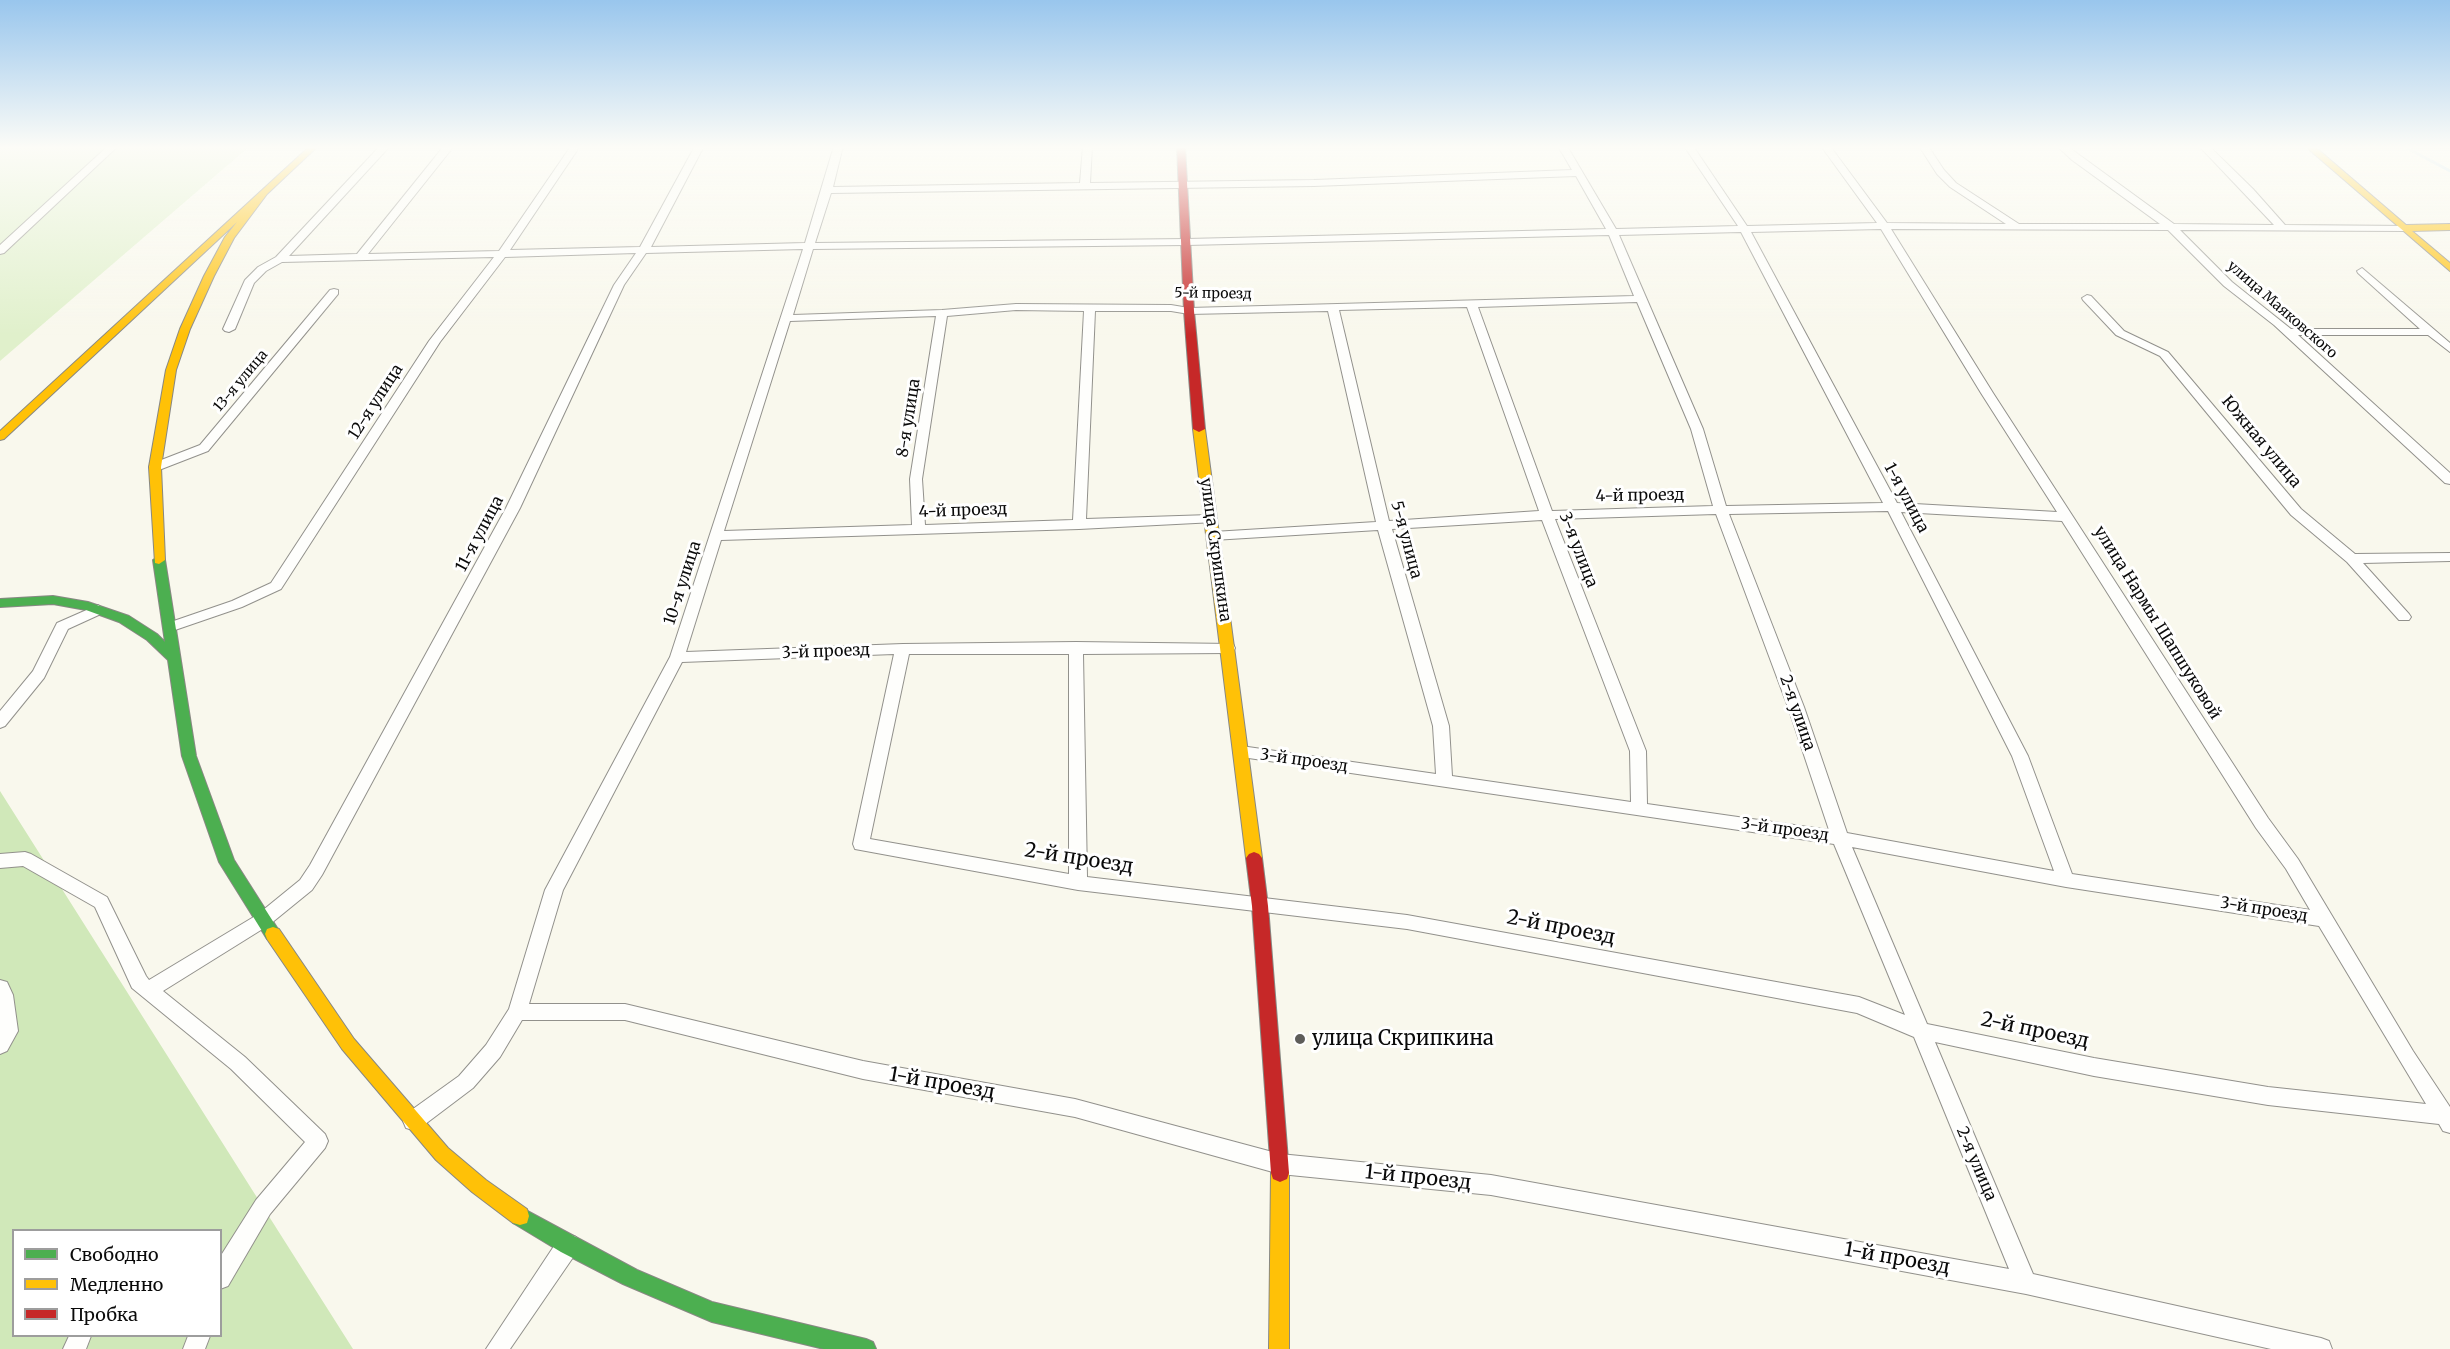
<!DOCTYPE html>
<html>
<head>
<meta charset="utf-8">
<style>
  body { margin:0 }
  #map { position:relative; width:2450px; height:1349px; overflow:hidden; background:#f9f8ed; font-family:Merriweather,serif }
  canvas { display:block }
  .legend { position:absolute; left:12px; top:1229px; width:210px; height:108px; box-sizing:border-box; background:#fff; border:2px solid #9d9d9d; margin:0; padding:8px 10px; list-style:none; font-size:18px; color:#0a0a0a }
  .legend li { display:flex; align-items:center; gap:12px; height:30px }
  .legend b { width:30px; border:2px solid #9d9d9d }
</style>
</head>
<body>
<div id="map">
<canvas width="2450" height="1349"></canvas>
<ul class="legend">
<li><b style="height:8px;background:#4caf50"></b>Свободно</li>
<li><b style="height:8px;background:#ffc107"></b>Медленно</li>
<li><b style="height:8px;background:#c62828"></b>Пробка</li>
</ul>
</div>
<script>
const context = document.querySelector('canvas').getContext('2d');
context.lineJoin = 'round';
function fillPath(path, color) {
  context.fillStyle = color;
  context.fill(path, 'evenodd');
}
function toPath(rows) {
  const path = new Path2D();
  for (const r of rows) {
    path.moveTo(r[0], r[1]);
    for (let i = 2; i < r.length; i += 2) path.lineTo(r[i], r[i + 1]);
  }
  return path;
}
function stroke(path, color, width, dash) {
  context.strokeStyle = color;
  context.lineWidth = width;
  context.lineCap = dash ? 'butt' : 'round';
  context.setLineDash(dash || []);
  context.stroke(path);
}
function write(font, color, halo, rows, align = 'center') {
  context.font = font + ' Merriweather,serif';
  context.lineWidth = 6;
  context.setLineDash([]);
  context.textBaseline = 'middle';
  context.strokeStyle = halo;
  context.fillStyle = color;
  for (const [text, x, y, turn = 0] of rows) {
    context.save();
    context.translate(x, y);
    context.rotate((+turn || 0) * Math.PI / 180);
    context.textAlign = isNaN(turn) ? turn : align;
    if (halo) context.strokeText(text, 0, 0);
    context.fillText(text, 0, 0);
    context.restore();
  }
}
fillPath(toPath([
  [0,146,250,146,0,361]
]), '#e0f0cb');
fillPath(toPath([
  [0,791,263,1207,353,1349,0,1349],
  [14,1230,220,1230,220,1336,14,1336]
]), '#d0e8b9');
stroke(toPath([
  [2403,146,2450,171]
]), '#c2e2f5', 3);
const street = toPath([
  [108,146,118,146,4,253,0,254,0,245,108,146],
  [380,146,390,146,289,256,357,254,444,146,454,146,368,254,499,251,571,146,580,146,510,250,640,247,695,146,704,146,651,247,805,243,834,146,843,146,833,187,1080,183,1083,146,1092,146,1090,183,1314,180,1572,170,1558,146,1567,146,1616,229,1738,226,1684,146,1693,146,1747,226,1877,223,1821,146,1830,146,1887,223,2006,224,1950,187,1937,174,1919,146,1928,146,1944,170,1956,183,2019,224,2160,224,2072,160,2057,146,2067,146,2174,224,2274,225,2199,146,2209,146,2253,189,2285,225,2411,226,2412,228,2407,231,2180,230,2232,282,2291,329,2420,329,2358,273,2357,271,2362,268,2450,343,2450,352,2428,335,2298,335,2450,473,2450,484,2445,483,2274,325,2224,286,2168,230,1891,229,1993,393,2268,818,2298,859,2413,1051,2450,1107,2450,1133,2443,1131,2439,1124,2268,1105,2094,1076,1935,1042,2033,1274,2321,1338,2329,1341,2332,1349,2271,1349,2026,1294,1491,1195,1280,1174,1075,1117,863,1079,625,1020,522,1020,500,1057,473,1088,420,1128,413,1130,406,1128,403,1121,406,1114,459,1076,486,1045,509,1009,545,890,670,657,803,249,646,253,624,285,520,508,322,875,312,890,269,925,163,991,245,1057,325,1134,328,1141,325,1148,270,1214,228,1286,220,1289,220,1257,256,1200,305,1142,231,1069,132,988,95,907,23,866,0,868,0,854,25,852,31,854,107,897,146,976,149,980,257,915,300,880,310,865,506,508,614,285,636,253,505,257,440,342,281,589,242,607,175,630,165,630,163,627,165,624,232,601,271,583,429,341,494,257,282,262,266,271,254,283,235,329,229,332,225,331,223,329,245,280,258,267,276,257,380,146],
  [1576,176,1606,229,1187,239,815,243,831,193,1314,186,1576,176],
  [1881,229,1981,393,2057,512,1897,503,1751,232,1881,229],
  [1741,232,1883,503,1726,506,1703,429,1619,235,1741,232],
  [1609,235,1634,296,1189,308,1171,305,1016,304,942,310,793,315,813,249,1187,245,1609,235],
  [1637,302,1691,429,1713,506,1552,511,1478,307,1637,302],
  [1467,307,1539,511,1389,521,1339,310,1467,307],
  [1016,310,1084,311,1073,520,925,525,922,479,947,316,1016,310],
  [1095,311,1171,311,1189,314,1328,311,1376,522,1213,532,1206,536,1213,540,1378,530,1433,726,1436,774,1241,746,1235,748,1233,752,1235,756,1834,844,1905,1015,1859,997,1407,915,1087,877,1083,654,1228,653,1233,652,1235,648,1233,644,1076,642,903,644,686,652,721,540,1079,529,1215,522,1217,519,1215,516,1210,515,1086,519,1095,311],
  [936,316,910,479,912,525,724,531,790,321,936,316],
  [1888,511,2012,756,2054,871,1847,833,1804,707,1729,514,1888,511],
  [1901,512,2062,521,2256,828,2286,869,2310,910,2072,874,2028,756,1901,512],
  [1716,514,1788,707,1829,830,1647,804,1646,751,1555,519,1716,514],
  [1542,520,1630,751,1631,802,1452,776,1449,726,1392,529,1542,520],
  [894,654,853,844,855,849,1078,890,1407,929,1857,1013,1914,1037,2009,1269,1491,1175,1280,1154,1075,1099,863,1061,625,1004,529,1004,563,890,682,662,894,654],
  [909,654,1069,654,1069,874,870,839,909,654],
  [1852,847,2066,887,2319,926,2426,1104,2268,1087,2094,1058,1927,1024,1852,847],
  [334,289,338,290,338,294,208,451,159,470,151,470,149,467,151,464,200,445,330,290,334,289],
  [2087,295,2091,296,2124,331,2168,352,2301,509,2355,554,2450,553,2450,561,2363,563,2409,614,2411,617,2409,620,2399,620,2347,562,2291,515,2160,356,2116,335,2083,300,2082,298,2087,295],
  [98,605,105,610,103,613,68,629,44,678,5,726,0,728,0,711,33,671,57,623,98,605],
  [0,980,7,982,13,995,18,1031,7,1051,0,1054,0,980],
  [568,1234,576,1237,579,1245,576,1253,510,1349,486,1349,560,1237,568,1234],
  [69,1336,91,1336,86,1349,63,1349,69,1336],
  [188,1336,210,1336,205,1349,183,1349,188,1336]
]);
const fast = toPath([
  [159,556,165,560,196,756,234,860,281,934,279,939,273,941,267,939,219,862,182,756,168,660,147,640,119,622,86,610,53,604,0,607,0,599,53,596,88,602,129,616,157,634,165,642,153,560,159,556],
  [520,1207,637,1270,712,1302,866,1339,873,1342,876,1349,824,1349,712,1322,623,1284,561,1252,513,1223,511,1216,513,1209,520,1207]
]);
const slow = toPath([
  [310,146,318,146,267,194,234,238,214,276,190,329,176,370,161,467,165,560,159,564,155,563,149,467,166,370,180,329,204,276,225,237,237,222,4,439,0,440,0,431,310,146],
  [2305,146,2314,146,2406,225,2450,224,2450,230,2412,231,2450,263,2450,271,2305,146],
  [1199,426,1205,429,1262,858,1259,862,1254,864,1249,862,1246,858,1193,429,1199,426],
  [273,927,279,929,354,1039,448,1148,486,1180,527,1209,529,1216,527,1223,520,1225,513,1223,472,1192,436,1160,342,1049,267,939,265,934,267,929,273,927],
  [1280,1164,1287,1167,1289,1173,1289,1349,1269,1349,1271,1173,1273,1167,1280,1164]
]);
const jam = toPath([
  [1177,146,1185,146,1194,311,1205,429,1199,432,1193,429,1184,311,1177,146],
  [1254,852,1259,854,1262,858,1268,906,1289,1173,1287,1179,1280,1182,1273,1179,1271,1173,1252,906,1246,858,1249,854,1254,852]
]);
stroke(street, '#92918c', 2);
stroke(fast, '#888883', 2);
stroke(slow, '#888883', 2);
stroke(jam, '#888883', 2);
fillPath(street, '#fefefc');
fillPath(fast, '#4caf50');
fillPath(slow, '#ffc107');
fillPath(jam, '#c62828');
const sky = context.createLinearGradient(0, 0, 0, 335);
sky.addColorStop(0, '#99c6ed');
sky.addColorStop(0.44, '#fcfcf7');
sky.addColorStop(1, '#fcfcf700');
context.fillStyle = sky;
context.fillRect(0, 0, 2450, 335);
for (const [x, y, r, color] of [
  [1300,1039,6,"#5e5d59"]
]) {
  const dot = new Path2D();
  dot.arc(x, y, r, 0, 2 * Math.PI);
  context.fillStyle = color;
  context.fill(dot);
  stroke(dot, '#fff', 2);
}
write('14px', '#0a0a0a', '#fff', [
  ["5-й проезд",1213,294,1],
  ["улица Маяковского",2282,310,41],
  ["13-я улица",241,381,-50]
]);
write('16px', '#0a0a0a', '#fff', [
  ["12-я улица",376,402,-57],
  ["8-я улица",909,418,-81],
  ["Южная улица",2261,442,50],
  ["4-й проезд",1640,496,-1],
  ["1-я улица",1906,498,62],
  ["4-й проезд",963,511,-2],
  ["11-я улица",480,534,-62],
  ["5-я улица",1406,540,75],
  ["улица Скрипкина",1215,550,82],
  ["3-я улица",1578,550,69],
  ["10-я улица",683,583,-72],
  ["улица Нармы Шапшуковой",2157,623,58],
  ["3-й проезд",826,652,-2],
  ["2-я улица",1797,713,71],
  ["3-й проезд",1304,761,8],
  ["3-й проезд",1785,830,8],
  ["3-й проезд",2264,910,9],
  ["2-я улица",1976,1164,67]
]);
write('20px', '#0a0a0a', '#fff', [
  ["2-й проезд",1079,859,9],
  ["2-й проезд",1561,928,11],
  ["2-й проезд",2035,1031,12],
  ["1-й проезд",942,1084,10],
  ["1-й проезд",1418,1178,6],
  ["1-й проезд",1897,1259,10]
]);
write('20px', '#0a0a0a', '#fff', [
  ["улица Скрипкина",1312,1039]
], 'left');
</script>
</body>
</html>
